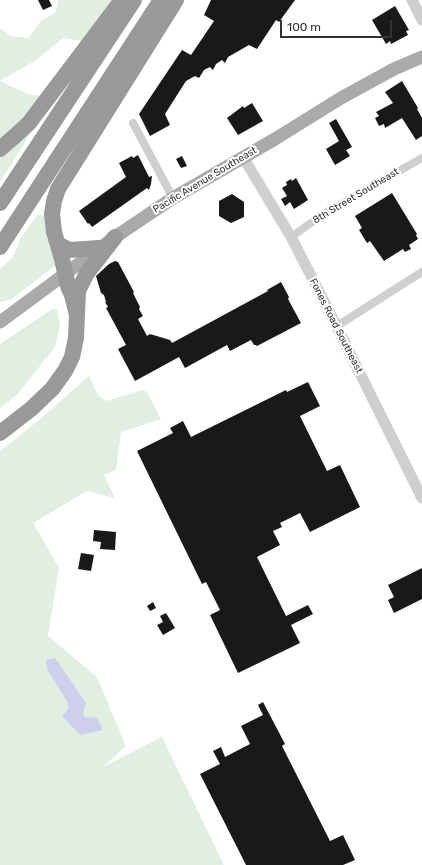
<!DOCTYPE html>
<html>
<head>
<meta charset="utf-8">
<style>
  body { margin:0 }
  #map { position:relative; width:422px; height:865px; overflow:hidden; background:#fff; font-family:Rubik,sans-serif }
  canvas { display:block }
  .scale { position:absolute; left:280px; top:20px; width:112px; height:18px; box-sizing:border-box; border:2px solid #323232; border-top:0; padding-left:5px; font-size:12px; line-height:14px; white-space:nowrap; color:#323232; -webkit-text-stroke:3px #fff; paint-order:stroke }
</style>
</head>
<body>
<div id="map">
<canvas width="422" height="865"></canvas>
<div class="scale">100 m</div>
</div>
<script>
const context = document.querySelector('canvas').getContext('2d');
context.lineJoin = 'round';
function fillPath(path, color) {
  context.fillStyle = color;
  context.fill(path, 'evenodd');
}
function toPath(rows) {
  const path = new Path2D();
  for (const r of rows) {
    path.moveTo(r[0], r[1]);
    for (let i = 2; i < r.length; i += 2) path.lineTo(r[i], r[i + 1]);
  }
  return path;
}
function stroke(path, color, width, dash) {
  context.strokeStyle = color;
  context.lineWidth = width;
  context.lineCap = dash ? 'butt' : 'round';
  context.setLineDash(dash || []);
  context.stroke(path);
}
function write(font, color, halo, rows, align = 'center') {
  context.font = font + ' Rubik,sans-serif';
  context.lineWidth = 4;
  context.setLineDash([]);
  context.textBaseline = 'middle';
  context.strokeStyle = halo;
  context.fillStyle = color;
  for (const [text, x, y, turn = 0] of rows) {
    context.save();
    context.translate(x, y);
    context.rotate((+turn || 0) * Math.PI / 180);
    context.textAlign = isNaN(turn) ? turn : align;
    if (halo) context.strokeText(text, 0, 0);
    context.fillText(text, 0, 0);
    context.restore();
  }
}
fillPath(toPath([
  [58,0,113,0,83,41,63,38,36,60,0,81,0,28,11,36,28,38,41,21,56,12],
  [0,81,28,94,40,96,27,119,0,140],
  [29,132,30,133,23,146,0,182,0,154],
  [38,214,45,216,57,264,12,299,0,302,0,269,13,257,20,239],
  [54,308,58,312,60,326,55,347,17,395,0,408,0,344],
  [89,376,98,395,106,401,143,390,147,392,161,419,121,432,116,470,104,475,115,498,87,491,33,523,59,568,48,636,97,677,126,746,103,767,162,737,224,865,0,865,0,451,39,420],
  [67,701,83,714,85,718,80,735,62,716,68,709]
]), '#e1eee2');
fillPath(toPath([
  [55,658,86,703,83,714,85,717,97,718,103,730,80,735,62,716,68,709,67,701,47,669,46,660]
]), '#cecfed');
fillPath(toPath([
  [38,0,49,0,52,6,43,10],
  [211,0,295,0,279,22,276,20,257,49,249,45,228,57,225,63,222,60,216,64,213,70,210,67,204,70,199,78,195,76,186,81,165,114,170,125,150,136,139,114,182,50,191,55,214,21,204,15],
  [395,6,409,30,406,31,408,35,391,44,390,41,386,44,372,20],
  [402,81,418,108,417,109,422,118,422,136,416,140,402,118,385,128,384,124,379,126,375,118,379,116,376,112,393,103,385,92],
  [252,103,263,121,238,135,227,118,243,106,244,108],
  [336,119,352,147,346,150,350,156,335,165,326,149,339,141,329,123],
  [138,155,149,177,152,176,151,184,149,190,147,188,92,227,89,223,88,224,79,211,126,177,119,163,132,156,133,158],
  [182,156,187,166,181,168,176,159],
  [296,178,308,200,294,209,290,202,285,206,281,199,287,196,282,188,287,185,286,182,291,179,292,181],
  [392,193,417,234,416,235,418,239,409,245,411,249,405,252,403,249,384,261,370,241,367,243,359,230,362,228,355,216],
  [232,194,244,202,244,217,231,223,219,216,219,201],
  [115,261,118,262,134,292,133,293,140,307,139,309,143,316,138,319,147,336,150,334,170,340,172,343,268,291,267,290,281,282,289,297,288,299,301,323,257,346,256,345,254,345,251,340,230,351,227,345,185,368,179,357,135,381,118,349,126,345,106,308,108,307,105,302,106,302,104,295,101,293,96,276,109,264],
  [308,382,320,406,300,416,327,471,340,465,360,507,310,532,300,513,280,523,282,527,273,531,280,545,257,557,286,616,308,605,313,614,291,625,300,643,238,673,210,615,220,610,206,582,202,584,137,451,173,433,170,428,183,421,191,437,286,390,287,392],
  [94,530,116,532,115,550,100,549,101,542,93,541],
  [81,553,94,555,91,571,78,569],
  [422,568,422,599,394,613,388,600,394,597,388,585],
  [153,602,156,608,150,611,147,606],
  [166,613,175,628,163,635,157,625,163,622,160,616],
  [263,702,285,744,282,746,330,841,343,835,355,860,343,865,246,865,200,774,220,764,213,751,221,747,225,757,250,744,241,726,263,715,258,705]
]), '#191919');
stroke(toPath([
  [133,123,173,198],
  [291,237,325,213,422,158],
  [337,326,422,272]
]), '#cfcfcf', 8);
stroke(toPath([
  [412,0,422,20],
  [243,157,291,237,325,303,422,498]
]), '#cfcfcf', 11);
stroke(toPath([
  [0,322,115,237,173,198,275,139,341,98,394,69,422,57]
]), '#aaa', 13);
stroke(toPath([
  [0,149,15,136,29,123,122,0],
  [0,203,134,0],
  [58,244,69,250,99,248],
  [0,247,161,0],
  [77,315,72,295,68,286,62,259,54,232,52,214,54,201,58,189,176,0],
  [0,433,31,409,52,389,65,371,72,357,76,338,78,291,87,273,115,237]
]), '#999', 16);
write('10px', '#323232', '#fff', [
  ["Pacific Avenue Southeast",205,180,-31],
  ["8th Street Southeast",356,196,-31],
  ["Fones Road Southeast",336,326,63]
]);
</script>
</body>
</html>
